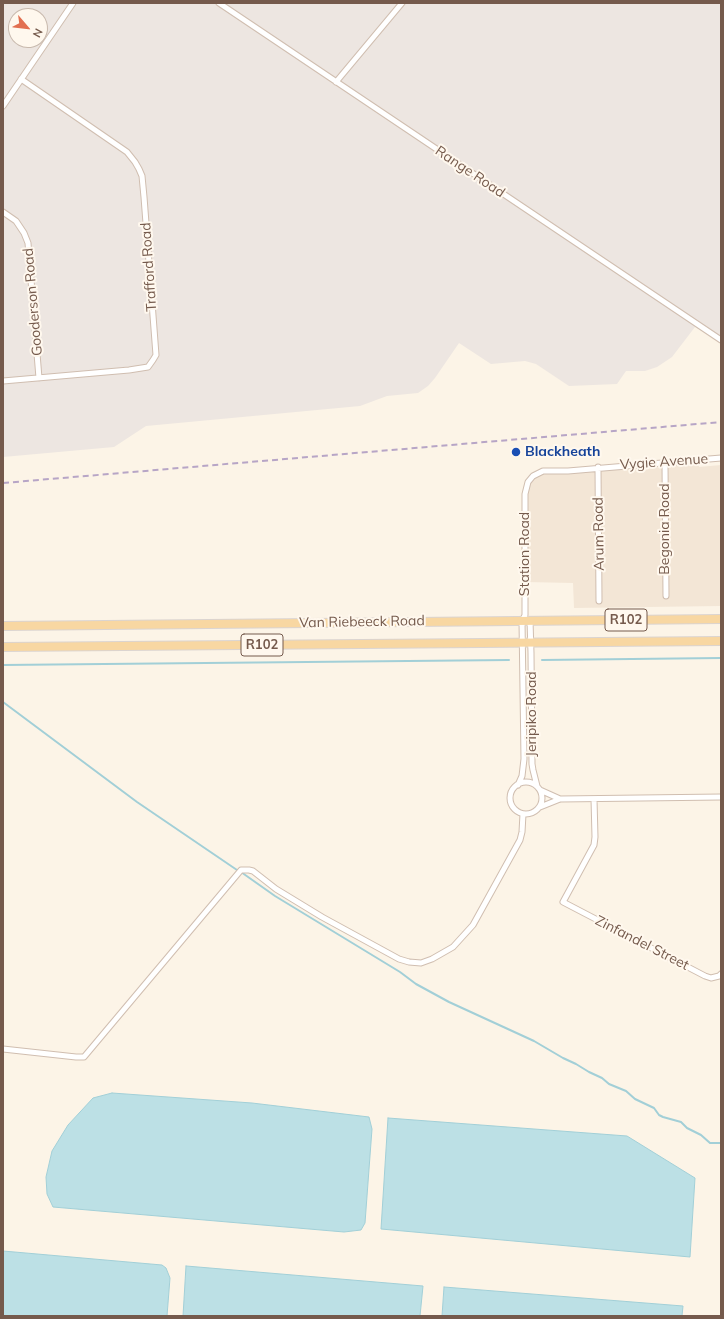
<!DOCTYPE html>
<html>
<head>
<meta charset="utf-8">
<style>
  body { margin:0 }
  #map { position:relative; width:724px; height:1319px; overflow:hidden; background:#fcf4e7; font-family:Mulish,sans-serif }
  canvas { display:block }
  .frame { position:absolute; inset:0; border:4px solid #755a4c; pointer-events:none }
  .north { position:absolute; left:8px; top:8px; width:40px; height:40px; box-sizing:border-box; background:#fff8ee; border:1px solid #c8b9ad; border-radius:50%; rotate:118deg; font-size:11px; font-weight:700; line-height:16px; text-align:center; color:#755a4c }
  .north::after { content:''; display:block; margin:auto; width:14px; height:18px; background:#e26f50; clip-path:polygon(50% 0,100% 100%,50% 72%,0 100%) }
</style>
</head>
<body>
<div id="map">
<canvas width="724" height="1319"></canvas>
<div class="frame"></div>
<div class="north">N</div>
</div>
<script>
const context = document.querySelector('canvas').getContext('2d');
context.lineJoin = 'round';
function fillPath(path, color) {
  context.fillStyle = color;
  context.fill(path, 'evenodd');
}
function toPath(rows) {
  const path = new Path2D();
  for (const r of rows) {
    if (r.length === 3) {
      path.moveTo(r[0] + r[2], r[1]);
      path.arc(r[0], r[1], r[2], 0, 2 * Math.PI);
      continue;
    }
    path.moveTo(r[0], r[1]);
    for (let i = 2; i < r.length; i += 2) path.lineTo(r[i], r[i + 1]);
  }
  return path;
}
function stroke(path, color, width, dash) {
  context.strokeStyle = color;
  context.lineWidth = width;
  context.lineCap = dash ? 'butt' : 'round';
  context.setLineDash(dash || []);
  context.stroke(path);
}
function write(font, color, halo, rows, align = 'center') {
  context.font = font + ' Mulish,sans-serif';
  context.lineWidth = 4;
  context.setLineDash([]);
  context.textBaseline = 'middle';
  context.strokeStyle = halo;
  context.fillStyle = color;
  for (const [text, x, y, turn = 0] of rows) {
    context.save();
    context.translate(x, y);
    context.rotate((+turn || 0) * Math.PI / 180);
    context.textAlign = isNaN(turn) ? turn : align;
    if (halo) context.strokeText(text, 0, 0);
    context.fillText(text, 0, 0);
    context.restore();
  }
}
fillPath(toPath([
  [699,461,699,467,721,465,721,606,574,608,573,583,526,582,526,509,529,482,540,473]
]), '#f3e6d6');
fillPath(toPath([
  [3,3,721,3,721,342,695,327,672,357,657,367,645,371,626,371,617,384,569,386,536,364,525,361,491,364,459,343,435,378,428,386,418,393,387,396,360,406,146,426,114,447,3,457],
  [16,16,40,16,40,40,16,40]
]), '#ede6e1');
const water = toPath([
  [112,1093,252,1103,369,1117,372,1129,365,1223,361,1230,344,1232,53,1207,47,1194,46,1177,52,1151,68,1125,93,1098,112,1093],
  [388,1118,627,1136,695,1178,690,1257,381,1229,388,1118],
  [3,1251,162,1265,166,1268,170,1278,167,1316,3,1316,3,1251],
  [186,1266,423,1286,420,1316,183,1316,186,1266],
  [444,1287,683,1306,682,1316,442,1316,444,1287]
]);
fillPath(water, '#bce0e5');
stroke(water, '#a2cfd7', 1);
stroke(toPath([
  [542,660,721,658],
  [3,665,509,660],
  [3,702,137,802,237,870],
  [241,872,275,896,400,972,416,984,449,1002,534,1041,563,1058,576,1064,589,1072,602,1078,609,1084,626,1091,635,1099,654,1108,659,1115,663,1117,681,1122,687,1128,701,1135,710,1143,721,1143]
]), '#a2cfd7', 2);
const minor = toPath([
  [219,3,721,340],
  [336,82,402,3],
  [3,106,73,3],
  [3,212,16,221,24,233,28,243,39,378],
  [3,381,129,370,148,367,153,360,156,355,144,197,142,176,139,169,135,162,127,152,21,79],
  [665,463,666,596],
  [598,467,599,601],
  [530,620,531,653,532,764,533,770,537,786],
  [526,798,16],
  [518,785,522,776,524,759,522,621,525,615,525,494,528,482,533,476,543,471,568,471,721,458],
  [540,790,560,799],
  [594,799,595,837,594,845,563,902,705,976,711,978,719,976,721,974],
  [540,807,560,799,721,797],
  [3,1049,76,1057,84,1057,241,870,249,870,253,871,276,889,322,917,399,959,409,962,421,963,432,959,453,947,473,925,520,840,522,832,523,814]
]);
const primary = toPath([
  [3,626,721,619],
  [3,647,721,641]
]);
stroke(minor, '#d0beb0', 7);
stroke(primary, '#dbd4d0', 10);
stroke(minor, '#fff', 5);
stroke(primary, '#f8d7a2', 8);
stroke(toPath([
  [3,483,721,422]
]), '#b7a5c6', 2, [6, 4]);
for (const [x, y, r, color] of [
  [516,452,5,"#1a4fb4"]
]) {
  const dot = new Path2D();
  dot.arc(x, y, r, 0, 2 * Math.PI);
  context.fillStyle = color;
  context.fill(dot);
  stroke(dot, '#fff8ee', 1.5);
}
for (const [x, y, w] of [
  [626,620,42],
  [262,645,42]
]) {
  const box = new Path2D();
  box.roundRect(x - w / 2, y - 11, w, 22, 3);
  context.fillStyle = '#fff8ee';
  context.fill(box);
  stroke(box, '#755a4c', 1);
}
write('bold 13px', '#755a4c', null, [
  ["R102",626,620],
  ["R102",262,645]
]);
write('14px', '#755a4c', '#fff8ee', [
  ["Range Road",470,172,34],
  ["Trafford Road",149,267,-94],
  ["Gooderson Road",33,302,-95],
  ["Vygie Avenue",664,462,-4],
  ["Begonia Road",665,529,-90],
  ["Arum Road",599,534,-91],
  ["Station Road",525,554,-90],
  ["Van Riebeeck Road",362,622,-1],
  ["Jeripiko Road",532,714,-90],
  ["Zinfandel Street",642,943,27]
]);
write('bold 14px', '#164399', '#fff8ee', [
  ["Blackheath",525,452]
], 'left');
</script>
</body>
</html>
